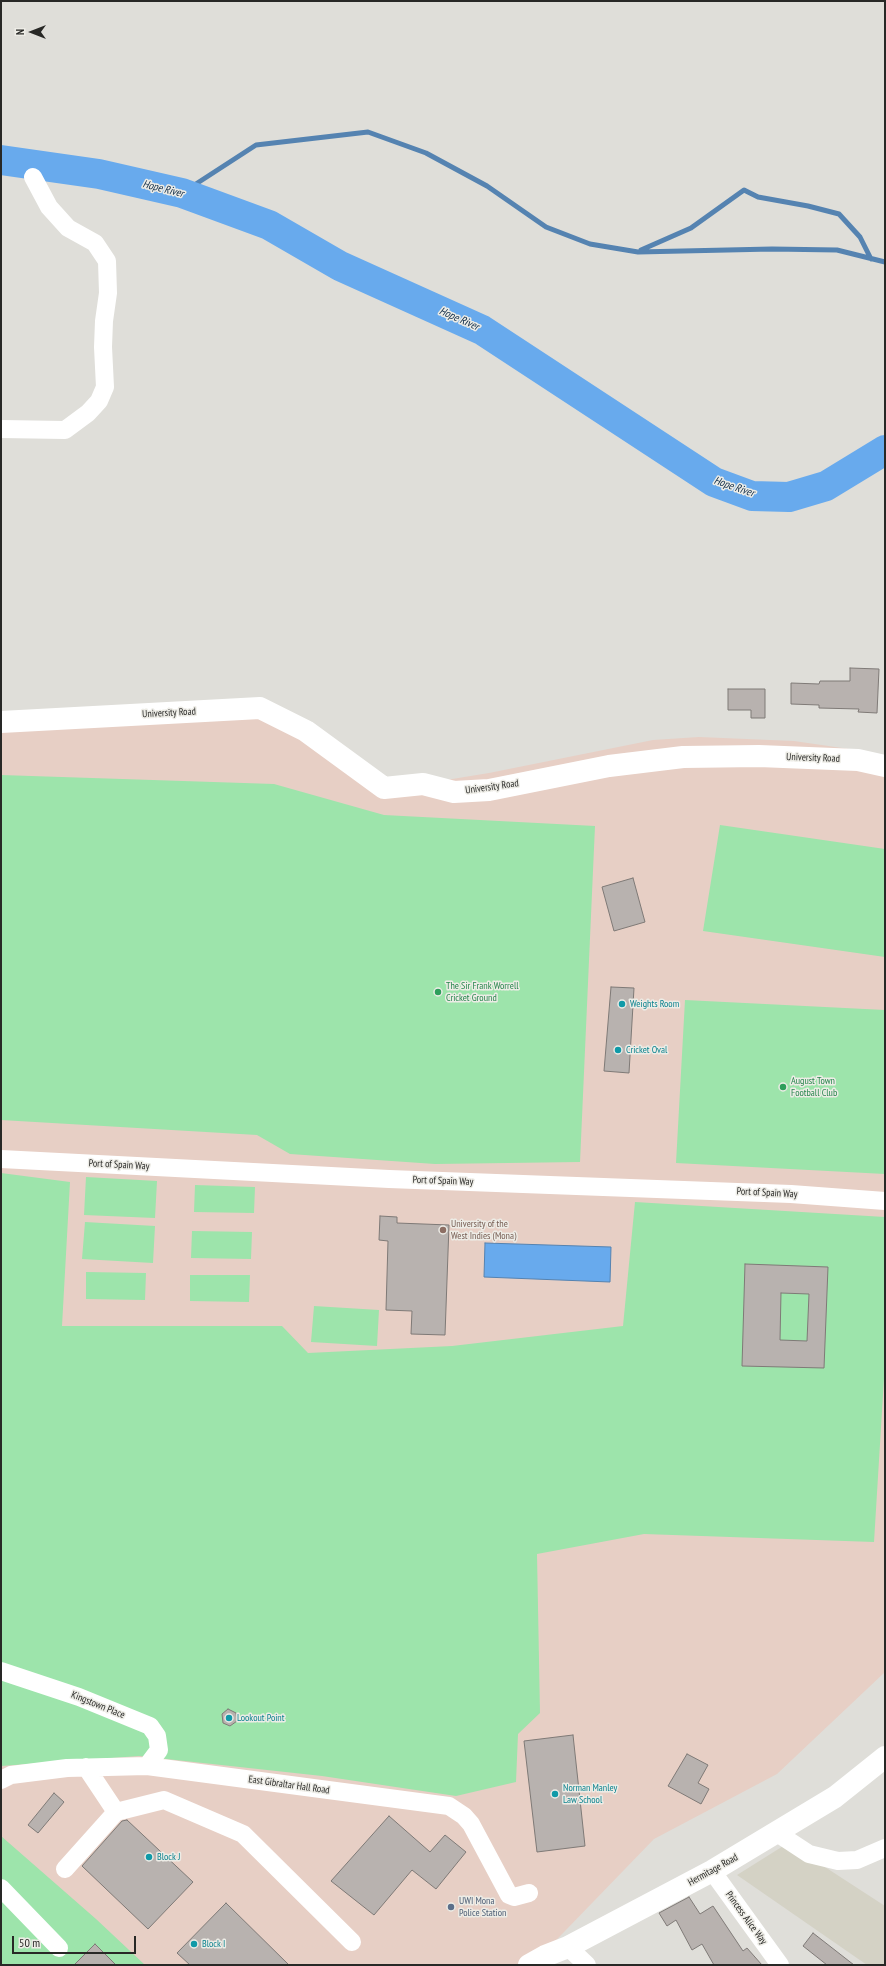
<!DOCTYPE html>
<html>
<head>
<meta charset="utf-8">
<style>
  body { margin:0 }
  #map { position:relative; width:886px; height:1966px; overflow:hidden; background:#dfded9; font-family:"PT Sans Narrow",sans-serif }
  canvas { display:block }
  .frame { position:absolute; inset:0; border:2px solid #282826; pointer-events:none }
  .north { position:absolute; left:12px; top:12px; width:40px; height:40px; -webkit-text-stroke:3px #edece6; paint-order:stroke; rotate:270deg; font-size:11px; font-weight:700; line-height:16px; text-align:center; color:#282826 }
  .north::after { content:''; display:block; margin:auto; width:14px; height:18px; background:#282826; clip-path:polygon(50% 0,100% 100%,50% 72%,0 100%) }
  .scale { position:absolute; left:12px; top:1936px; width:124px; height:18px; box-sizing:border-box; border:2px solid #282826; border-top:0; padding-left:5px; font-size:12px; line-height:14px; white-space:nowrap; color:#282826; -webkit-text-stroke:3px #edece6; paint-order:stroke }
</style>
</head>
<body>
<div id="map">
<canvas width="886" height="1966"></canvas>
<div class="frame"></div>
<div class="north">N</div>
<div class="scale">50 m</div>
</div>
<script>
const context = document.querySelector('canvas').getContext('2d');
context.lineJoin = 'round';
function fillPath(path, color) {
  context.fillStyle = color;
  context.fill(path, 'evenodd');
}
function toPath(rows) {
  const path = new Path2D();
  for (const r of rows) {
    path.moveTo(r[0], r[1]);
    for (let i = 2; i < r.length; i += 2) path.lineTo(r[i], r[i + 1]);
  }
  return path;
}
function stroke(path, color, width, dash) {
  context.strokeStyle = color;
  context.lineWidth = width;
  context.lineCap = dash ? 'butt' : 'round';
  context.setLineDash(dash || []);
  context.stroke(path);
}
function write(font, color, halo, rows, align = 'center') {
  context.font = font + ' "PT Sans Narrow",sans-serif';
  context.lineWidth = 3;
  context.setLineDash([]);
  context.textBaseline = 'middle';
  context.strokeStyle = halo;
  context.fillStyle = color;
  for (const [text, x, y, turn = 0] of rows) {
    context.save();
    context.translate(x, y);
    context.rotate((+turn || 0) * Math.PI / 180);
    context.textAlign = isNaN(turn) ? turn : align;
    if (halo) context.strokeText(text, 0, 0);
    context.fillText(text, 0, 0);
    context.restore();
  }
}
fillPath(toPath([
  [788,1843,885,1906,885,1965,867,1965,737,1875]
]), '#d4d2c5');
fillPath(toPath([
  [234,701,403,787,489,773,653,740,699,737,794,741,863,751,885,758,885,1672,777,1774,654,1839,535,1962,528,1965,1,1965,1,718]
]), '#e7cfc5');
fillPath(toPath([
  [1,775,274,784,384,815,595,826,580,1162,435,1164,290,1154,257,1135,1,1120],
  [720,825,885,849,885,957,703,931],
  [685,1000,885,1010,885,1174,676,1163],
  [1,1173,70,1182,62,1326,282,1326,308,1353,452,1346,623,1326,635,1202,885,1217,885,1362,874,1542,644,1534,537,1554,540,1713,518,1734,516,1782,456,1796,322,1776,139,1756,1,1766],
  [86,1177,157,1181,155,1218,84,1215],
  [195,1185,255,1187,254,1213,194,1212],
  [85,1222,155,1226,153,1263,82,1259],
  [192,1231,252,1232,251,1259,191,1258],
  [86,1272,146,1273,145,1300,86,1299],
  [190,1275,250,1275,249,1302,190,1301],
  [314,1306,379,1310,377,1346,311,1342],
  [1,1836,96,1919,145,1965,1,1965]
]), '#9de4ab');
const water = toPath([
  [485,1243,611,1247,610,1282,484,1277,485,1243]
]);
fillPath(water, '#68aaed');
stroke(water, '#5583b1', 1);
stroke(toPath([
  [182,193,256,145,368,132,426,153,487,186,546,227,590,244,638,252,772,249,837,250,885,262],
  [641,250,691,228,744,190,758,197,808,206,839,214,860,237,871,259]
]), '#5583b1', 5);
stroke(toPath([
  [1,160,99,174,182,193,269,225,340,266,482,330,714,482,752,496,789,497,826,486,885,450]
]), '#68aaed', 30);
const building = toPath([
  [850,668,879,669,877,713,858,712,859,709,819,708,819,705,791,704,791,683,819,684,820,681,850,681,850,668],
  [728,689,765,689,765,718,751,718,751,710,728,710,728,689],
  [633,878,645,922,614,931,602,887,633,878],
  [611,987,634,988,629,1073,604,1071,611,987],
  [380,1216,397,1217,397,1223,449,1225,445,1335,411,1334,412,1311,386,1310,388,1241,379,1240,380,1216],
  [745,1264,828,1267,824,1368,742,1366,745,1264],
  [781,1293,809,1294,807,1341,780,1340,781,1293],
  [228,1709,236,1713,237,1721,230,1726,223,1723,222,1714,228,1709],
  [573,1735,585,1846,537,1852,524,1741,573,1735],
  [687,1754,708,1765,698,1783,709,1789,701,1804,668,1786,687,1754],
  [54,1793,64,1802,38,1833,28,1825,54,1793],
  [389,1816,430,1852,445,1835,466,1852,436,1889,412,1870,374,1915,331,1881,389,1816],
  [127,1820,193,1882,148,1929,82,1866,122,1821,127,1820],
  [689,1897,700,1914,713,1906,743,1951,747,1948,762,1965,714,1965,702,1944,692,1950,676,1920,667,1926,659,1913,689,1897],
  [226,1903,289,1965,190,1965,177,1953,226,1903],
  [813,1933,854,1965,827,1965,803,1946,813,1933],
  [95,1944,116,1965,74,1965,95,1944]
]);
fillPath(building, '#b8b2af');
stroke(building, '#7f7a77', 1);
stroke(toPath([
  [1,429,65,430,88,413,99,401,105,387,103,347,104,321,108,293,107,261,95,243,68,228,49,207,33,177],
  [1,1159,389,1179,791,1194,885,1201],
  [1,1671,79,1697,150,1726,157,1736,159,1750,147,1766],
  [86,1767,116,1812],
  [1,1780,11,1775,67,1768,147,1766,449,1806,464,1816,471,1824,509,1895,514,1897,529,1893],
  [777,1833,809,1854,838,1861,857,1860,885,1848],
  [65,1869,116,1812,164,1800,243,1834,352,1942],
  [712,1871,780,1965],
  [1,1888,59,1948],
  [568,1947,587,1965]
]), '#fff', 18);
stroke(toPath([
  [1,722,260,708,306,731,384,788,423,784,454,792,489,790,609,766,683,757,759,756,858,760,885,766],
  [529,1965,545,1956,568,1947,712,1871,835,1797,885,1757]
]), '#fff', 22);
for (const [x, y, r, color] of [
  [438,992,4,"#2e9e5b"],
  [622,1004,4,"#0f9aa8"],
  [618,1050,4,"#0f9aa8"],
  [783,1087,4,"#2e9e5b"],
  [443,1230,4,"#8d6e63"],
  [229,1718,4,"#0f9aa8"],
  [555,1794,4,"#0f9aa8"],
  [149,1857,4,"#0f9aa8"],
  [451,1907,4,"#5c6f8a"],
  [194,1944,4,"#0f9aa8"]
]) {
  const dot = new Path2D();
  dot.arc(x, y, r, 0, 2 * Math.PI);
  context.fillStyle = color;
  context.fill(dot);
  stroke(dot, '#edece6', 1.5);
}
write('10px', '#282826', '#edece6', [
  ["University Road",169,713,-3],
  ["University Road",813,758,2],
  ["University Road",492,787,-8],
  ["Port of Spain Way",119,1165,3],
  ["Port of Spain Way",443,1181,2],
  ["Port of Spain Way",767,1193,3],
  ["Kingstown Place",98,1705,22],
  ["East Gibraltar Hall Road",289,1785,8],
  ["Hermitage Road",713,1870,-29],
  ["Princess Alice Way",746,1918,54]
]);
write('10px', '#27864d', '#edece6', [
  ["The Sir Frank Worrell",446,986],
  ["Cricket Ground",446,998],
  ["August Town",791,1081],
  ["Football Club",791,1093]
], 'left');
write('10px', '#0d838f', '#edece6', [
  ["Weights Room",630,1004],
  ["Cricket Oval",626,1050],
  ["Lookout Point",237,1718],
  ["Norman Manley",563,1788],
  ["Law School",563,1800],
  ["Block J",157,1857],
  ["Block I",202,1944]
], 'left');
write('10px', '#785e54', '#edece6', [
  ["University of the",451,1224],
  ["West Indies (Mona)",451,1236]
], 'left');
write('10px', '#4e5e75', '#edece6', [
  ["UWI Mona",459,1901],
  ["Police Station",459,1913]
], 'left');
write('italic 11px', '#122e49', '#edece6', [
  ["Hope River",163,189,14],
  ["Hope River",459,319,24],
  ["Hope River",734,487,19]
]);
</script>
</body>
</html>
